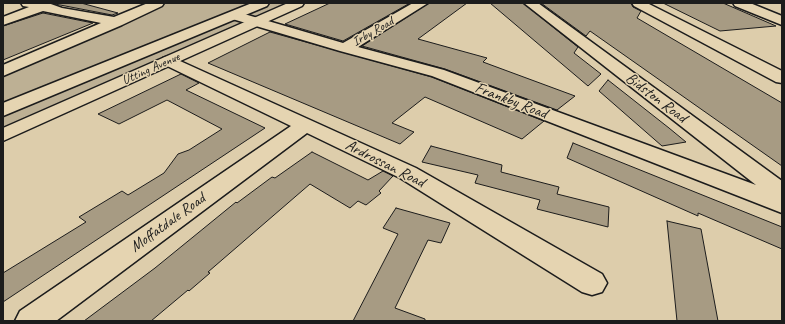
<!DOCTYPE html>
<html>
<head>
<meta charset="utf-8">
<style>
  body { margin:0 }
  #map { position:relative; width:785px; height:324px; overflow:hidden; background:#ddcdab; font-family:Caveat,sans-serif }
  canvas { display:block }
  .frame { position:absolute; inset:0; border:4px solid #1c1c1c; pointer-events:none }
</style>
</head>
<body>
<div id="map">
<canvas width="785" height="324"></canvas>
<div class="frame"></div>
</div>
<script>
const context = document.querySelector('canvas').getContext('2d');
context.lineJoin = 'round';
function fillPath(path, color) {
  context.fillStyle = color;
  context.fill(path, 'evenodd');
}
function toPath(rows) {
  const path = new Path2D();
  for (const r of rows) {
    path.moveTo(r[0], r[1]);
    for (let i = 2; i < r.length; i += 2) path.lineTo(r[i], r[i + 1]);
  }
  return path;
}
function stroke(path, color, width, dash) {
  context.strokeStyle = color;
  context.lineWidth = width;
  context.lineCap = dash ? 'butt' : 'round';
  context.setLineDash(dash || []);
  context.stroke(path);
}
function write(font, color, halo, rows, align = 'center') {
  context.font = font + ' Caveat,sans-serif';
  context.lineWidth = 3;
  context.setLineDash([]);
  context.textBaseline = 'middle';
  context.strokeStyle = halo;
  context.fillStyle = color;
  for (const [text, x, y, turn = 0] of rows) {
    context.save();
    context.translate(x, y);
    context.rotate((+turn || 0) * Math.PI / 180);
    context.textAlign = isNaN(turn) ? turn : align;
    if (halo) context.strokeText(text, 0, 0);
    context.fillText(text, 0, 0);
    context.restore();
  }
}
fillPath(toPath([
  [158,3,298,3,3,135,3,71]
]), '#bdb094');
const building = toPath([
  [57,3,81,3,118,13,112,15,55,4,57,3],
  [330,3,410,3,343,41,285,24,330,3],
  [429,3,467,3,418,39,487,58,483,62,575,96,557,110,445,69,362,46,429,3],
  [490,3,523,3,578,47,574,53,601,74,588,86,490,3],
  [541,3,631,3,633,7,641,11,637,18,782,103,782,166,590,31,586,36,541,3],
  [663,3,723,3,776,26,720,31,663,3],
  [43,13,93,23,3,60,3,26,43,13],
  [270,32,432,77,544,121,522,139,425,97,392,123,414,132,400,144,208,63,270,32],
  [181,74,199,83,186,90,265,128,3,302,3,273,86,222,79,217,122,191,128,195,164,173,178,154,189,150,222,129,167,100,119,124,98,114,181,74],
  [608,80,669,128,686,142,662,146,599,91,608,80],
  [573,143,782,227,782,249,698,213,698,216,567,158,573,143],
  [431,146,502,165,501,172,559,187,557,194,609,207,608,227,537,209,540,200,475,183,478,175,422,162,431,146],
  [312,152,368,180,383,171,393,176,379,191,381,193,366,205,358,201,350,208,310,184,208,272,210,273,189,291,188,290,151,321,84,321,155,268,236,202,237,203,272,177,275,178,312,152],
  [396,208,450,223,441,243,428,240,395,308,425,319,425,321,353,321,398,234,383,228,396,208],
  [667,221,701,229,718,321,677,321,667,221]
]);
fillPath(building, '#a79b83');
stroke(building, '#1c1c1c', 1);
const street = toPath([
  [21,3,48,3,62,8,114,17,148,3,164,3,162,6,122,25,3,76,3,65,101,23,43,11,3,25,3,17,29,7,23,6,21,3],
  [413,3,428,3,358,47,444,70,756,185,524,3,538,3,782,181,782,213,432,76,340,51,229,18,228,15,234,11,343,43,413,3],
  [632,3,647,3,782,71,782,83,776,82,634,6,632,3],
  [733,3,750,3,782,16,782,25,735,6,733,3],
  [169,56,416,168,602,274,607,283,602,292,592,295,582,292,400,178,307,133,56,321,15,321,20,311,291,126,163,64,161,61,163,58,169,56]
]);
const secondary = toPath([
  [252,3,269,3,267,6,3,116,3,103,252,3],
  [288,3,304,3,302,6,3,141,3,128,288,3]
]);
stroke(street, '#1c1c1c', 3);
stroke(secondary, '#1c1c1c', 3);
fillPath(street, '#e5d4b1');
fillPath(secondary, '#e5d4b1');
write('13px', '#1c1c1c', '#e5d4b1', [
  ["Irby Road",373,32,-30],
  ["Utting Avenue",151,69,-24]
]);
write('16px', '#1c1c1c', '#e5d4b1', [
  ["Bidston Road",656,98,37],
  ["Frankby Road",511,101,21],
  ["Ardrossan Road",385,164,27],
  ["Moffatdale Road",168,223,-36]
]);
</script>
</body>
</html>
